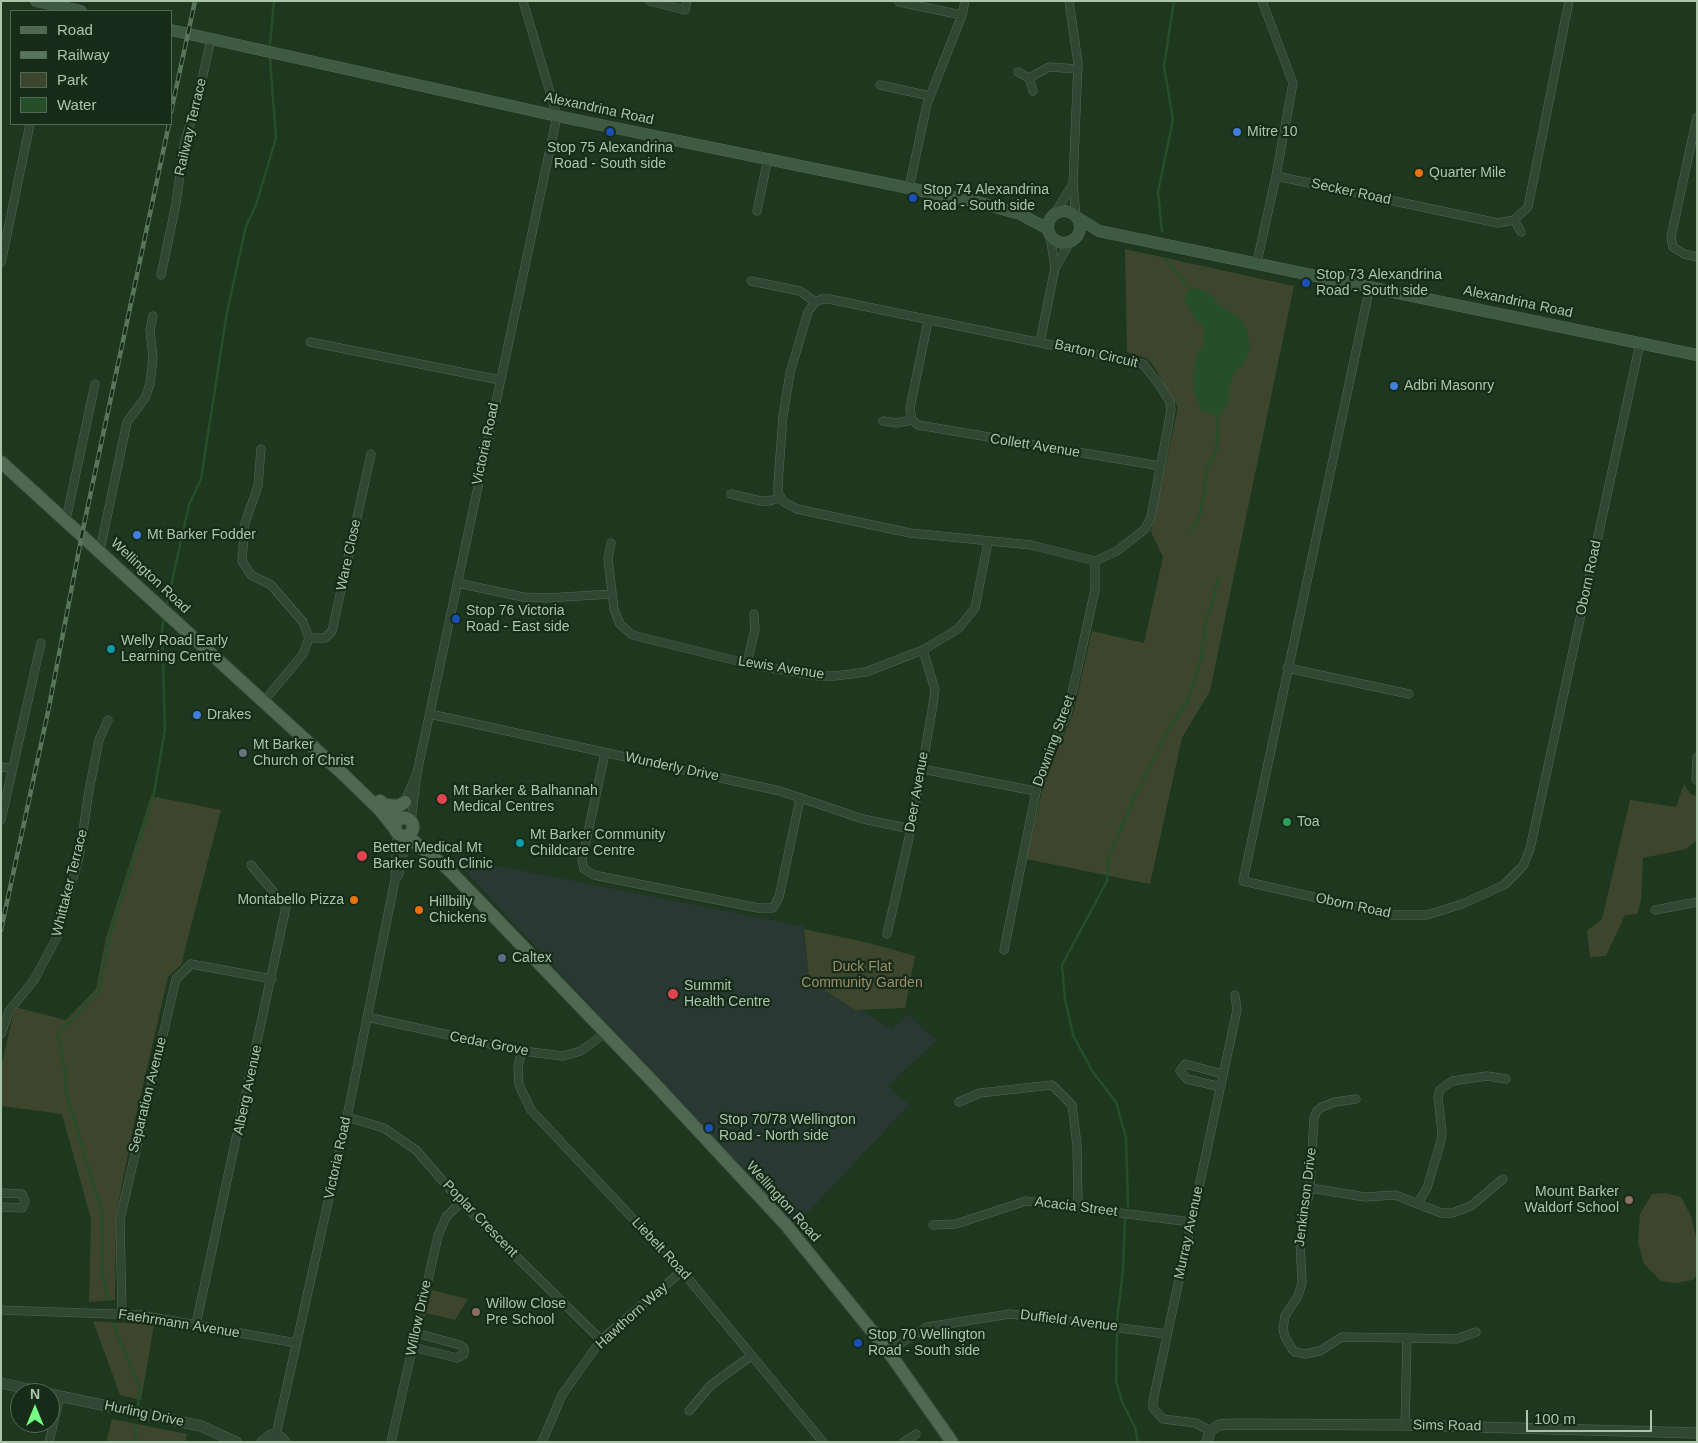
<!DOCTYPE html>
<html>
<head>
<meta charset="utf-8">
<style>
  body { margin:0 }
  #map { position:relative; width:1698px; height:1443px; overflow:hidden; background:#1e371f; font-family:Helvetica,sans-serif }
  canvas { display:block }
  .frame { position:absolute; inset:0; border:2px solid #abc5ad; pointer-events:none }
  .legend { position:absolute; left:10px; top:10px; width:162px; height:115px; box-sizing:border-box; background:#172b19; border:1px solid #526954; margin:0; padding:6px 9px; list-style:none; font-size:15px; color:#abc5ad }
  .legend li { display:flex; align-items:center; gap:10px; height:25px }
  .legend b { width:25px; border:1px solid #526954 }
  .north { position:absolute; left:10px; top:1383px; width:50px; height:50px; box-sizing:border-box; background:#172b19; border:1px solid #526954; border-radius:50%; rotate:0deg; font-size:14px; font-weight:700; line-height:20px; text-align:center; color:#abc5ad }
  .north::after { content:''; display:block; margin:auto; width:18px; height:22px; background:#76fe85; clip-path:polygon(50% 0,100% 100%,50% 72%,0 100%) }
  .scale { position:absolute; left:1526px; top:1410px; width:126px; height:22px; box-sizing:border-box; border:2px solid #abc5ad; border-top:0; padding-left:6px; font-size:15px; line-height:18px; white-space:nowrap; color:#abc5ad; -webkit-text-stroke:4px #172b19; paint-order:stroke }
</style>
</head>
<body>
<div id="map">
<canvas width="1698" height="1443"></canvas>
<div class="frame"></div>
<ul class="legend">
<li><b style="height:6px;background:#4f6851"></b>Road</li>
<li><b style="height:6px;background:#59765c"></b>Railway</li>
<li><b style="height:14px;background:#3d462c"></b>Park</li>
<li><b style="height:14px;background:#244f28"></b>Water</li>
</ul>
<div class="north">N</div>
<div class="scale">100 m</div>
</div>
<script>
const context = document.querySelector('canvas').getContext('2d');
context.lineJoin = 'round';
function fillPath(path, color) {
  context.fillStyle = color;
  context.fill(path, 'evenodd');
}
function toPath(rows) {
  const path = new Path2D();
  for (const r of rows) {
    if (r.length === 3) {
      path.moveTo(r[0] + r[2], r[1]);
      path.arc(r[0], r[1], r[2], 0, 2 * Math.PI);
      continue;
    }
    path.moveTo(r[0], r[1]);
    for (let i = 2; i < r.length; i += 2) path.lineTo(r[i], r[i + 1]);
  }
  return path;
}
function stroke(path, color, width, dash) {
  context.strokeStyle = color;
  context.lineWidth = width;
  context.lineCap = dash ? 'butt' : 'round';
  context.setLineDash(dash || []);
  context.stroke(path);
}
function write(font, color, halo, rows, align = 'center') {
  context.font = font + ' Helvetica,sans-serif';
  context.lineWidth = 4.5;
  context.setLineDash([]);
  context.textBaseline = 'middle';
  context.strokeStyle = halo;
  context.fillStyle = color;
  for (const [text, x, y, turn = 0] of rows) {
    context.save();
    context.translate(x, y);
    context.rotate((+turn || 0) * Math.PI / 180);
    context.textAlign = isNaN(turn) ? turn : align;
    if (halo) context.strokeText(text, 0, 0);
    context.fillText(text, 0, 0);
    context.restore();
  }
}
fillPath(toPath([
  [452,857,803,926,809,980,892,1029,908,1014,936,1040,888,1087,910,1104,795,1226]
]), '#293832');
fillPath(toPath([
  [1125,249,1294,286,1210,691,1182,738,1150,884,1026,859,1045,779,1073,714,1092,631,1144,643,1163,557,1151,532,1178,407,1151,362,1146,358,1127,352],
  [1684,784,1690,794,1697,796,1697,840,1686,849,1643,858,1641,901,1637,914,1625,915,1606,956,1590,957,1587,931,1602,919,1630,800,1676,807],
  [151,796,221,810,181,965,168,977,133,1129,116,1215,115,1300,89,1302,91,1219,62,1114,1,1106,1,1067,15,1007,66,1020,96,989,106,938],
  [804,929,869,943,915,956,905,1008,855,1010,809,980],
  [1666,1193,1681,1197,1691,1216,1697,1242,1697,1274,1693,1280,1675,1283,1661,1281,1644,1264,1638,1242,1640,1214,1652,1194],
  [432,1290,468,1299,455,1320,426,1313],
  [93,1321,154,1325,141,1400,120,1395],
  [112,1419,187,1434,185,1442,106,1442]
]), '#3d462c');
fillPath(toPath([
  [1197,288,1210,294,1218,304,1240,318,1248,332,1250,348,1243,364,1233,375,1229,388,1229,401,1222,414,1213,415,1201,410,1193,388,1194,368,1198,350,1202,350,1204,334,1201,321,1197,322,1185,302,1185,298,1187,292]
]), '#244f28');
stroke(toPath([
  [270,44,274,1],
  [1162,231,1158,192,1173,120,1164,66,1174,1],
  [1166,260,1191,289],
  [1189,533,1200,516,1208,465,1216,452,1218,430,1217,415],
  [166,608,189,505,201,479,227,312,246,226,256,205,276,138,270,59],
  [1112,850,1134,798,1167,732,1188,700,1201,659,1205,625,1219,577],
  [1109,856,1107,881,1062,965,1065,999,1073,1035,1092,1071,1116,1102,1126,1138,1128,1206],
  [108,1300,103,1276,102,1213,66,1092,66,1078,58,1034,99,991,111,932,154,793,165,730,162,630,164,618],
  [1117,1320,1123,1270,1125,1219],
  [113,1324,140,1388,138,1405],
  [1117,1334,1116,1381,1122,1402,1135,1427,1138,1442],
  [135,1442,136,1426]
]), '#244f28', 2.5);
const minor = toPath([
  [649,1,685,10,687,1],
  [1069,1,1078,63,1073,184,1076,216],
  [1262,1,1293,83,1276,176],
  [899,2,962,15],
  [1018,72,1029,78,1033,91],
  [1029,78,1049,67,1078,69],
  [880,85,930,96],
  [1697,117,1671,237,1673,247,1684,254,1697,257],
  [909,188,927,104,962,15,965,1],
  [757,211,768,158],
  [1055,213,1073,184],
  [1514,220,1521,232],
  [1050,236,1055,268],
  [1257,262,1276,176,1498,223,1514,220,1528,207,1569,1],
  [1,263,30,124],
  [161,275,176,204,184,145,199,93,211,39],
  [751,281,800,291,815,302],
  [1370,286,1243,881,1392,915,1427,915,1462,904,1504,885,1523,866,1530,849,1640,343],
  [822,299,829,299,1143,364,1161,387,1170,402,1171,410,1151,517,1145,529,1117,551,1095,561,1031,545,910,533,797,509,784,502,778,493,778,484,783,416,790,373,808,312,815,302,822,299],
  [928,321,910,408,912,420,918,425,1160,466],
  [310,342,500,380],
  [1040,342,1055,268,1070,242],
  [883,421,897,423,912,420],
  [261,449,258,486,245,523,242,561,251,575,271,585,303,622,309,638,303,654,264,701],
  [731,494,761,501,770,501,779,498],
  [66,520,95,384],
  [611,543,608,559,614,609,620,624,632,635,758,666,819,676,835,676,866,672,923,650,958,629,975,608,988,542],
  [100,550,127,422,145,398,150,384,153,358,150,330,153,316],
  [457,583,523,597,547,598,612,594],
  [309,638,325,638,332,631,371,454],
  [747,663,755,629,754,614],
  [1287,668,1409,694],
  [430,714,780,791,863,819,911,829],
  [605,753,582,860,584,869,594,875,758,908,773,908,779,897,800,799],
  [1,767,11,768],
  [922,769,1035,791],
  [1696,780,1697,757],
  [403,806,416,775],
  [1,820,41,643],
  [411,821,417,773,557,116,523,1],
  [395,880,399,874,407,836],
  [1655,910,1697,902],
  [887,934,911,829,932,711,935,690,923,650],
  [1004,950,1039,777,1067,714,1078,667,1095,590,1095,561],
  [367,1017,522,1051,563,1056,581,1051,605,1033],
  [1,1034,9,1011,34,980,57,937,80,853,88,796,99,740,108,720],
  [522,1051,518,1066,519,1085,531,1110,682,1271,823,1442],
  [1221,1087,1187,1079,1180,1071,1185,1064,1223,1074],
  [1356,1099,1335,1102,1322,1107,1317,1111,1314,1118,1310,1188,1300,1241,1302,1283,1298,1296,1285,1316,1283,1329,1285,1337,1292,1349,1295,1352,1305,1354,1320,1351,1342,1337,1407,1338,1405,1425],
  [959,1102,980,1093,1052,1085,1072,1105,1077,1145,1078,1207],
  [347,1117,384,1128,416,1150,461,1202,601,1340],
  [1310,1188,1365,1197,1395,1195,1441,1213,1452,1213,1471,1206,1503,1179],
  [1,1193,22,1194,25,1201,22,1208,1,1207],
  [1418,1203,1427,1188,1441,1141,1442,1132,1438,1097,1440,1090,1452,1081,1487,1076,1506,1079],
  [933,1225,956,1224,1026,1201,1191,1222],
  [1,1310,140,1315,296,1343],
  [122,1314,120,1219,176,979,191,964,272,979],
  [196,1324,286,907,251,865],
  [1407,1338,1456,1339,1476,1332],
  [413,1347,457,1358,464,1354,464,1348,460,1345,416,1333],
  [888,1351,927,1327,1010,1314,1167,1334],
  [689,1411,711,1385,751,1356],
  [1210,1431,1196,1423,1163,1419,1153,1408,1153,1401,1237,1010,1235,995],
  [276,1435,347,1117,395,880,397,833],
  [49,1442,60,1396],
  [391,1442,438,1236,446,1217,461,1202],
  [542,1442,562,1395,601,1340,682,1271],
  [904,1442,916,1434]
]);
const tertiary = toPath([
  [1,1383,47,1393],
  [50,1394,201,1426,236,1442],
  [262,1442,271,1435,280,1437,285,1442],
  [1207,1442,1210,1431,1219,1425,1235,1424,1405,1425,1697,1433]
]);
const secondary = toPath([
  [36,1,81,11],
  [171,30,557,116,977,202,1020,214,1048,229],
  [1064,227,16],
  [1078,218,1099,231,1697,355]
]);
const primary = toPath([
  [1,462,344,775,380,810,395,829],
  [380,801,400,818],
  [385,805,399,806,405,802],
  [404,827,9],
  [407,836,447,868,482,904,654,1083,786,1225,888,1351,952,1442]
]);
stroke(minor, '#526853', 9);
stroke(tertiary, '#526853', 11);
stroke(secondary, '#526853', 12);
stroke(primary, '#3b503c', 14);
stroke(minor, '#314733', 8);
stroke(tertiary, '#314733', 10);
stroke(secondary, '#3f5a42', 11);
stroke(primary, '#4f6851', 12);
const rail = toPath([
  [171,112,195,1],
  [1,930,49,707,82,534,169,124]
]);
stroke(rail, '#59765c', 4.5);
stroke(rail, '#172b19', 2.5, [8]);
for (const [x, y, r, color] of [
  [610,132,5,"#1a4fb4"],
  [1237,132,5,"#3f7fe0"],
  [1419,173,5,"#e8710a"],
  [913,198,5,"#1a4fb4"],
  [1306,283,5,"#1a4fb4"],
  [1394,386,5,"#3f7fe0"],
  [137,535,5,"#3f7fe0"],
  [456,619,5,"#1a4fb4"],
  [111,649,5,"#0f9aa8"],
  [197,715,5,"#3f7fe0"],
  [243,753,5,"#6b7280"],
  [442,799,6,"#e0444e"],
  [1287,822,5,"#2e9e5b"],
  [520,843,5,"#0f9aa8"],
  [362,856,6,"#e0444e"],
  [354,900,5,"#e8710a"],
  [419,910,5,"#e8710a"],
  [502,958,5,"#5c6f8a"],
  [673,994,6,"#e0444e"],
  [709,1128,5,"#1a4fb4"],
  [1629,1200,5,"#8d6e63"],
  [476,1312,5,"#8d6e63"],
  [858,1343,5,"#1a4fb4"]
]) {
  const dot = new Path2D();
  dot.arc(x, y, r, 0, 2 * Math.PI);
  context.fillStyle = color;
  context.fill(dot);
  stroke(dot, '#172b19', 2);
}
write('14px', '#abc5ad', '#172b19', [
  ["Alexandrina Road",599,109,12],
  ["Railway Terrace",191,127,-77],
  ["Secker Road",1351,192,12],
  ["Alexandrina Road",1518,302,12],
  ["Barton Circuit",1096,354,13],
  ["Victoria Road",486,444,-78],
  ["Collett Avenue",1035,446,9],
  ["Ware Close",349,555,-78],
  ["Wellington Road",150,576,43],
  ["Oborn Road",1589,578,-78],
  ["Lewis Avenue",781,668,9],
  ["Downing Street",1054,741,-70],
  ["Wunderly Drive",672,767,12],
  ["Deer Avenue",917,792,-80],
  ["Whittaker Terrace",70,883,-76],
  ["Oborn Road",1353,906,12],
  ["Cedar Grove",489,1044,11],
  ["Alberg Avenue",248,1090,-78],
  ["Separation Avenue",148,1095,-76],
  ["Victoria Road",338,1158,-78],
  ["Jenkinson Drive",1306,1197,-83],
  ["Wellington Road",783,1202,48],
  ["Acacia Street",1076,1207,7],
  ["Poplar Crescent",480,1219,46],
  ["Murray Avenue",1189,1233,-78],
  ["Liebelt Road",661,1249,47],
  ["Hawthorn Way",632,1316,-42],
  ["Willow Drive",419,1318,-78],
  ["Duffield Avenue",1069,1321,7],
  ["Faehrmann Avenue",179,1324,9],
  ["Hurling Drive",144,1414,12],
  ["Sims Road",1447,1426,1]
]);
write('14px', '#abc5ad', '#172b19', [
  ["Mitre 10",1247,132],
  ["Stop 75 Alexandrina",610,148,"center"],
  ["Road - South side",610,164,"center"],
  ["Quarter Mile",1429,173],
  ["Stop 74 Alexandrina",923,190],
  ["Road - South side",923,206],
  ["Stop 73 Alexandrina",1316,275],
  ["Road - South side",1316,291],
  ["Adbri Masonry",1404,386],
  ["Mt Barker Fodder",147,535],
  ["Stop 76 Victoria",466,611],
  ["Road - East side",466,627],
  ["Welly Road Early",121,641],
  ["Learning Centre",121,657],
  ["Drakes",207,715],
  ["Mt Barker",253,745],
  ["Church of Christ",253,761],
  ["Mt Barker & Balhannah",453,791],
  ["Medical Centres",453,807],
  ["Toa",1297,822],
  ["Mt Barker Community",530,835],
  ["Childcare Centre",530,851],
  ["Better Medical Mt",373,848],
  ["Barker South Clinic",373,864],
  ["Montabello Pizza",344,900,"right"],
  ["Hillbilly",429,902],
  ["Chickens",429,918],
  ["Caltex",512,958],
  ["Summit",684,986],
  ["Health Centre",684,1002],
  ["Stop 70/78 Wellington",719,1120],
  ["Road - North side",719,1136],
  ["Mount Barker",1619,1192,"right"],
  ["Waldorf School",1619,1208,"right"],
  ["Willow Close",486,1304],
  ["Pre School",486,1320],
  ["Stop 70 Wellington",868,1335],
  ["Road - South side",868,1351]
], 'left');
write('14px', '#9b8d69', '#172b19', [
  ["Duck Flat",862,967],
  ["Community Garden",862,983]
]);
</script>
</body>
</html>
